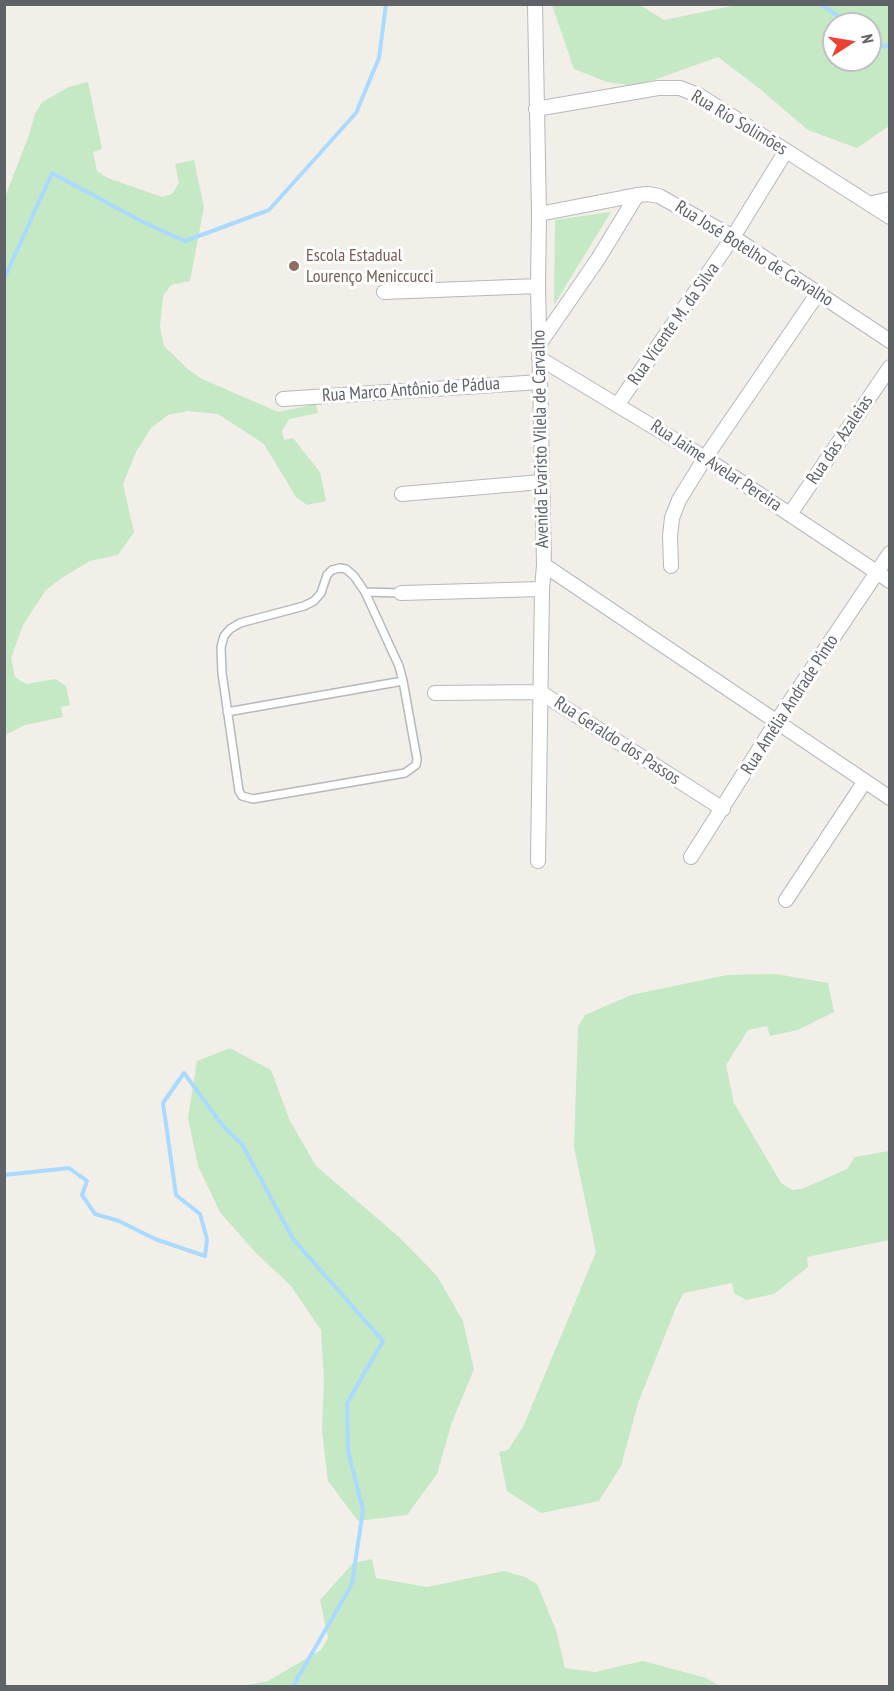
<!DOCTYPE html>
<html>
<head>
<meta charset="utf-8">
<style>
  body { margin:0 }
  #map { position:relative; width:894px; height:1691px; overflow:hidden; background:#f1efe8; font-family:"PT Sans Narrow",sans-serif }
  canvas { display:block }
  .frame { position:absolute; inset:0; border:6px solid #5f6368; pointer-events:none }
  .north { position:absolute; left:822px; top:12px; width:60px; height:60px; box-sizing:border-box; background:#fff; border:2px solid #bfc1c3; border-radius:50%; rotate:78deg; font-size:16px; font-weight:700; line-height:24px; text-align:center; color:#5f6368 }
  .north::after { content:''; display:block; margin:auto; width:21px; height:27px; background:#ea4335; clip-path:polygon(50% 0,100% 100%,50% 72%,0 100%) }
</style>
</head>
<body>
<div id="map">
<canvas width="894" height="1691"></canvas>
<div class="frame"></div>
<div class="north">N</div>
</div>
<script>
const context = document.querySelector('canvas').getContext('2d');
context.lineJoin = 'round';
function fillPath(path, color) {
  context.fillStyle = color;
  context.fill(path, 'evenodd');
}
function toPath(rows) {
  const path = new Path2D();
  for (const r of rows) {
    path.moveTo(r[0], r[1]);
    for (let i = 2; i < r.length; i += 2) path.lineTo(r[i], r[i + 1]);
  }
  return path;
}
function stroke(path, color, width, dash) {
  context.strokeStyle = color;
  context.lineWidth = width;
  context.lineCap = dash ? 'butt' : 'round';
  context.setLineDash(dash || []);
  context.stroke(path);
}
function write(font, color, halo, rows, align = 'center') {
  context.font = font + ' "PT Sans Narrow",sans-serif';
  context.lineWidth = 6;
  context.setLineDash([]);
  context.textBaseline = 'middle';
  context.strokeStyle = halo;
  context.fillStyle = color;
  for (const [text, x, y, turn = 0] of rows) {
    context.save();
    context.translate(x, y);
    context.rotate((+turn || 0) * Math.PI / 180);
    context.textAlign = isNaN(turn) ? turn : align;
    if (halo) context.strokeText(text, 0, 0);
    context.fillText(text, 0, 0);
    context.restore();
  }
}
fillPath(toPath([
  [552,5,640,5,664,20,737,5,889,5,889,126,857,148,808,130,760,89,718,57,637,86,607,82,574,69],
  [834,24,870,24,870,60,834,60],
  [88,82,102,149,93,152,97,171,108,178,162,197,172,194,179,183,175,164,194,160,204,207,190,281,171,285,163,296,160,327,164,346,189,370,200,378,278,412,316,404,318,413,289,419,282,431,284,440,293,438,320,472,326,501,307,505,296,497,264,444,218,414,188,411,168,415,151,428,136,452,123,484,134,532,118,555,90,561,63,577,46,590,23,625,11,658,15,677,26,684,55,679,66,686,70,705,61,707,63,717,25,725,5,735,5,197,29,135,35,114,42,102,69,87],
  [611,212,554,305,555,220],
  [776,974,828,983,834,1012,798,1030,770,1036,767,1026,748,1030,726,1065,734,1103,781,1183,792,1190,802,1189,847,1169,855,1157,889,1151,889,1240,807,1257,808,1267,774,1294,746,1300,734,1293,732,1283,684,1293,677,1305,638,1403,621,1466,599,1501,541,1513,507,1491,499,1452,508,1450,523,1427,596,1252,574,1147,578,1027,585,1015,631,995,727,975],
  [230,1048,271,1070,290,1121,316,1166,399,1237,437,1276,463,1321,474,1369,451,1425,437,1474,407,1515,358,1521,328,1481,322,1431,324,1380,321,1330,291,1286,254,1251,220,1212,198,1166,188,1118,197,1061],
  [372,1559,376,1578,427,1587,504,1571,525,1577,537,1584,556,1630,565,1668,595,1672,643,1661,706,1678,719,1686,243,1686,268,1681,321,1650,328,1638,320,1600,353,1563]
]), '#c5e8c5');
stroke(toPath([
  [821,4,850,24],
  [870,37,884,47,890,44],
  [4,279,52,173,143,222,185,241,269,210,356,113,379,58,386,4],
  [4,1175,69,1168,87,1181,82,1195,95,1214,119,1221,155,1239,205,1256,207,1239,200,1214,176,1195,163,1103,184,1073,223,1126,242,1144,293,1239,383,1341,347,1403,348,1451,363,1510,352,1584,293,1686]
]), '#aadaff', 4);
const lane = toPath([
  [365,592,399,666,403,681,417,759,416,765,405,773,253,799,242,796,239,791,222,673,221,647,224,636,230,629,240,623,304,606,314,601,321,593,327,575,332,570,340,568,346,569,354,576,365,592,401,593],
  [227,712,403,681]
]);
const street = toPath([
  [535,4,539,214,538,286,544,565,542,589,538,861],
  [536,109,658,88,680,88,700,96,890,217],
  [869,204,890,199],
  [539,214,637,195,648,194,659,196,733,237,890,341],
  [384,292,538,286],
  [540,343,598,259,637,195],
  [539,358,705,458,890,581],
  [283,399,540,382],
  [618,404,733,237,786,151],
  [402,494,541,482],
  [790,514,890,367],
  [544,565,890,798],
  [671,566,670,536,672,518,679,500,705,458,818,293],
  [401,593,542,589],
  [435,693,540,692,723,809],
  [691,857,777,721,890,553],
  [786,900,865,781]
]);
stroke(lane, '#b5b8bc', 10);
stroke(street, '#b5b8bc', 16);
stroke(lane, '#fff', 7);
stroke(street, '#fff', 14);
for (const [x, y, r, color] of [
  [294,266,6,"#8d6e63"]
]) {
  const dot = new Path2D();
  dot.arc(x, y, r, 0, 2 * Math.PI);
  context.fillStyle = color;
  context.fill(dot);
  stroke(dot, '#fff', 2);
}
write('18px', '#5f6368', '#fff', [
  ["Rua Rio Solimões",739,123,31],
  ["Rua José Botelho de Carvalho",754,254,32],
  ["Rua Vicente M. da Silva",674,324,-55],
  ["Rua Marco Antônio de Pádua",411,390,-4],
  ["Avenida Evaristo Vilela de Carvalho",541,439,-91],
  ["Rua das Azaleias",840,440,-56],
  ["Rua Jaime Avelar Pereira",716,466,33],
  ["Rua Amélia Andrade Pinto",790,705,-57],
  ["Rua Geraldo dos Passos",617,741,33]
]);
write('18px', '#785e54', '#fff', [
  ["Escola Estadual",306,256],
  ["Lourenço Meniccucci",306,277]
], 'left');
</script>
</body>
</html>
